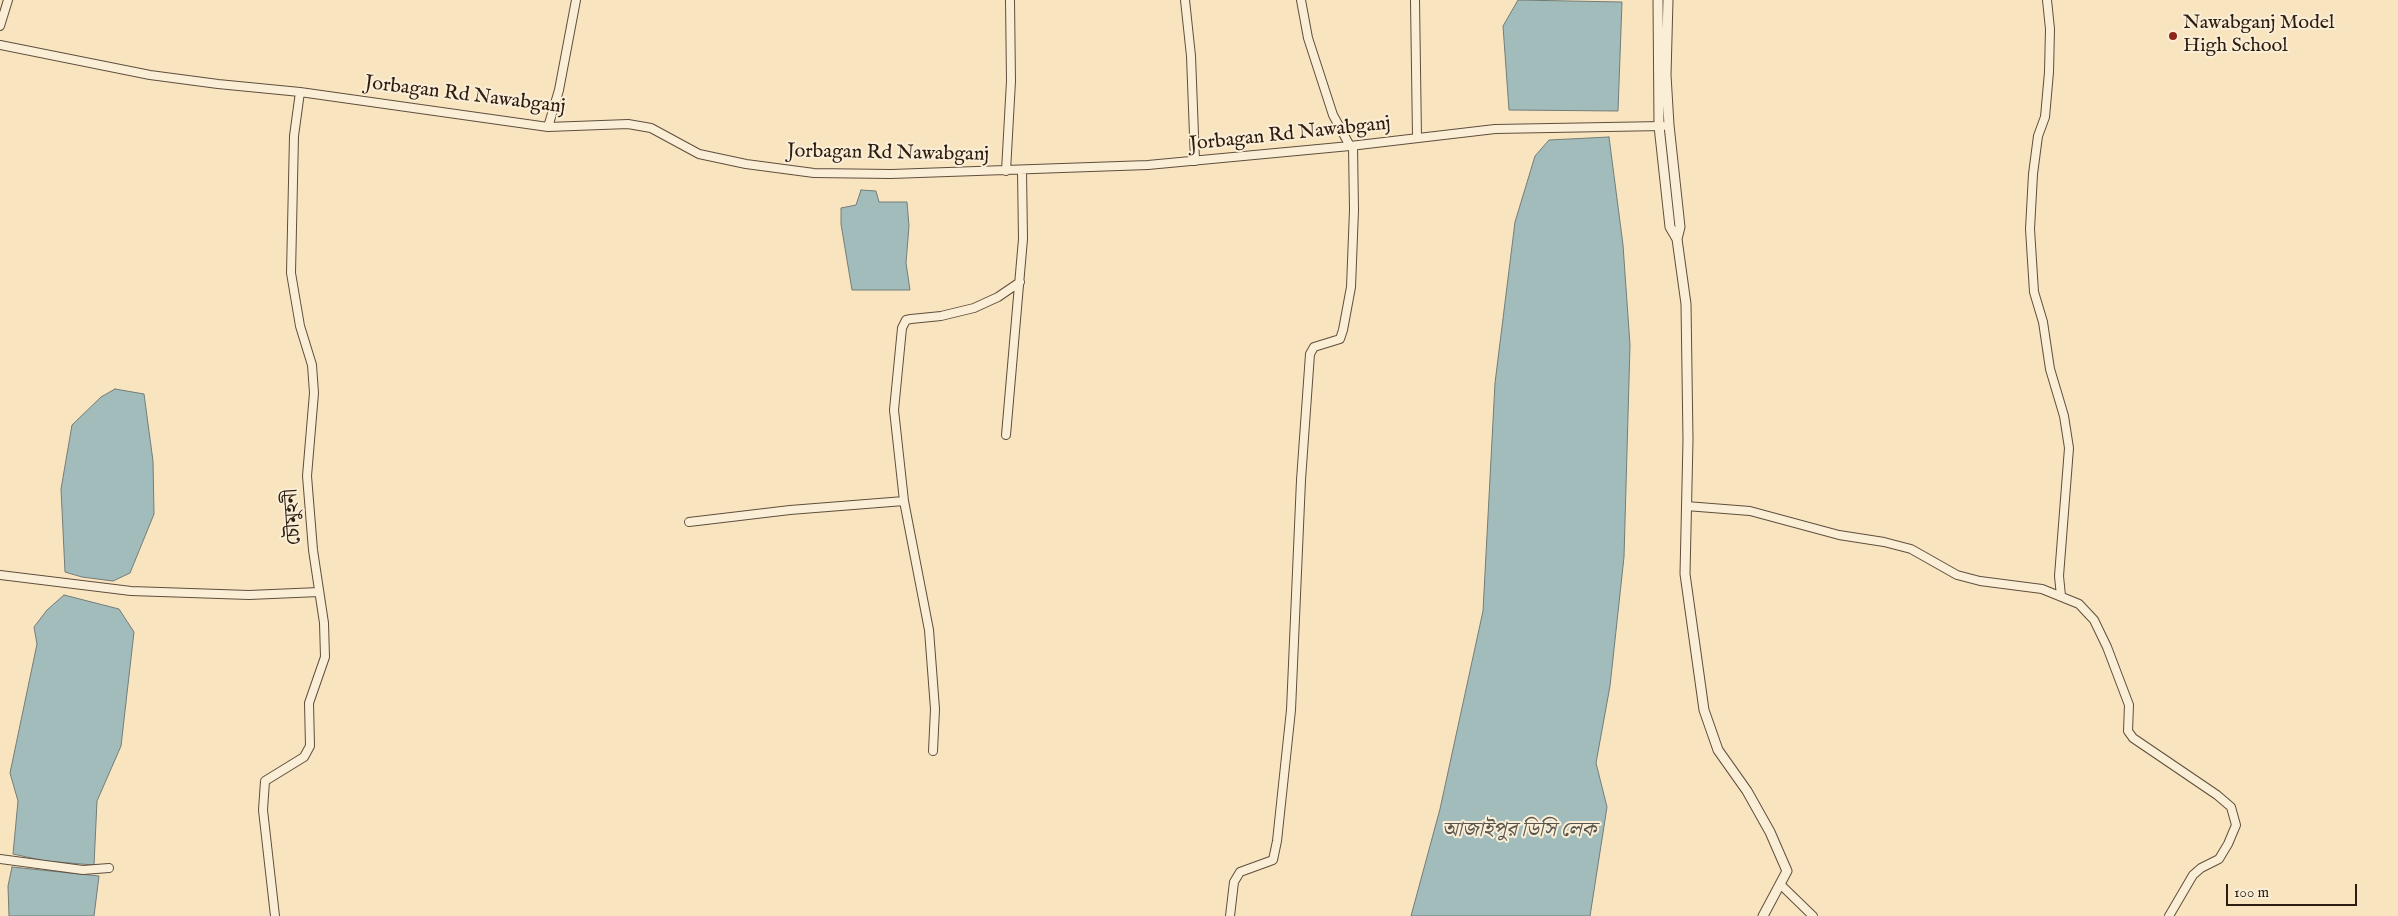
<!DOCTYPE html>
<html>
<head>
<meta charset="utf-8">
<style>
  body { margin:0 }
  #map { position:relative; width:2398px; height:916px; overflow:hidden; background:#f8e5c0; font-family:"IM FELL English",serif }
  canvas { display:block }
  .scale { position:absolute; left:2226px; top:884px; width:131px; height:22px; box-sizing:border-box; border:2px solid #2d1c11; border-top:0; padding-left:6px; font-size:15px; line-height:18px; white-space:nowrap; color:#2d1c11; -webkit-text-stroke:4px #faeed6; paint-order:stroke }
</style>
</head>
<body>
<div id="map">
<canvas width="2398" height="916"></canvas>
<div class="scale">100 m</div>
</div>
<script>
const context = document.querySelector('canvas').getContext('2d');
context.lineJoin = 'round';
function fillPath(path, color) {
  context.fillStyle = color;
  context.fill(path, 'evenodd');
}
function toPath(rows) {
  const path = new Path2D();
  for (const r of rows) {
    path.moveTo(r[0], r[1]);
    for (let i = 2; i < r.length; i += 2) path.lineTo(r[i], r[i + 1]);
  }
  return path;
}
function stroke(path, color, width, dash) {
  context.strokeStyle = color;
  context.lineWidth = width;
  context.lineCap = dash ? 'butt' : 'round';
  context.setLineDash(dash || []);
  context.stroke(path);
}
function write(font, color, halo, rows, align = 'center') {
  context.font = font + ' "IM FELL English","Noto Serif Bengali",serif';
  context.lineWidth = 4;
  context.setLineDash([]);
  context.textBaseline = 'middle';
  context.strokeStyle = halo;
  context.fillStyle = color;
  for (const [text, x, y, turn = 0] of rows) {
    context.save();
    context.translate(x, y);
    context.rotate((+turn || 0) * Math.PI / 180);
    context.textAlign = isNaN(turn) ? turn : align;
    if (halo) context.strokeText(text, 0, 0);
    context.fillText(text, 0, 0);
    context.restore();
  }
}
const water = toPath([
  [1518,0,1622,2,1618,111,1509,110,1503,26,1518,0],
  [1609,137,1623,245,1630,345,1624,557,1610,686,1596,763,1607,807,1590,916,1411,916,1440,809,1483,611,1495,383,1515,222,1535,156,1549,140,1609,137],
  [861,190,876,191,879,202,907,202,909,226,906,263,910,290,852,290,841,224,841,208,856,205,861,190],
  [115,389,144,394,153,461,154,514,130,573,113,581,82,577,65,572,61,489,72,425,101,397,115,389],
  [64,595,119,609,134,632,121,746,97,801,94,865,45,861,13,854,18,801,10,773,37,644,34,627,47,610,64,595],
  [12,867,99,876,94,916,9,916,8,886,12,867]
]);
fillPath(water, '#a2bcbc');
stroke(water, '#737c78', 1);
const minor = toPath([
  [1185,0,1191,56,1195,161],
  [1301,0,1308,38,1333,115,1350,146],
  [1415,0,1417,137],
  [2047,0,2050,29,2049,72,2045,117,2038,136,2033,174,2030,229,2034,292,2043,322,2050,369,2064,416,2069,448,2059,576,2061,596],
  [0,26,8,0],
  [0,45,150,75,218,84,300,92,548,127,628,124,651,128,699,154,746,164,814,173,891,174,1148,165,1350,146,1495,129,1663,126],
  [548,127,559,90,576,0],
  [1006,171,1011,81,1010,0],
  [1006,435,1023,239,1022,171],
  [1686,506,1750,511,1839,535,1884,542,1911,549,1957,575,1980,581,2042,589,2079,604,2094,620,2107,647,2129,705,2128,731,2133,738,2217,795,2231,807,2236,825,2228,844,2219,859,2201,868,2193,875,2169,916],
  [689,522,790,510,904,501],
  [0,575,131,591,249,595,319,592],
  [933,751,935,709,929,630,904,501,894,410,902,328,906,320,911,319,941,316,974,308,998,297,1020,282],
  [0,859,83,870,109,868],
  [1780,884,1813,916],
  [275,916,263,810,265,781,304,757,310,746,309,703,325,657,324,623,313,550,307,476,314,393,312,365,300,326,291,273,294,136,300,92],
  [1230,916,1234,882,1240,872,1273,860,1277,841,1291,710,1301,480,1310,354,1314,347,1340,339,1343,330,1351,287,1354,210,1353,146]
]);
const tertiary = toPath([
  [1658,0,1659,126,1670,227,1677,239,1686,304,1688,440,1685,574,1704,710,1718,750,1747,791,1770,832,1787,871,1763,916],
  [1668,0,1666,75,1669,125,1680,227,1677,239]
]);
stroke(minor, '#604e3d', 10);
stroke(tertiary, '#604e3d', 11);
stroke(minor, '#faeed6', 8);
stroke(tertiary, '#faeed6', 9);
for (const [x, y, r, color] of [
  [2173,36,5,"#8f2418"]
]) {
  const dot = new Path2D();
  dot.arc(x, y, r, 0, 2 * Math.PI);
  context.fillStyle = color;
  context.fill(dot);
  stroke(dot, '#faeed6', 2);
}
write('20px', '#2d1c11', '#faeed6', [
  ["Nawabganj Model",2183,24],
  ["High School",2183,47]
], 'left');
write('20px', '#2d1c11', '#faeed6', [
  ["Jorbagan Rd Nawabganj",465,96,7],
  ["Jorbagan Rd Nawabganj",1290,135,-6],
  ["Jorbagan Rd Nawabganj",888,154,1],
  ["চৌমুহনী",294,517,-94]
]);
write('italic 21px', '#56544d', '#faeed6', [
  ["আজাইপুর ডিসি লেক",1519,832]
]);
</script>
</body>
</html>
